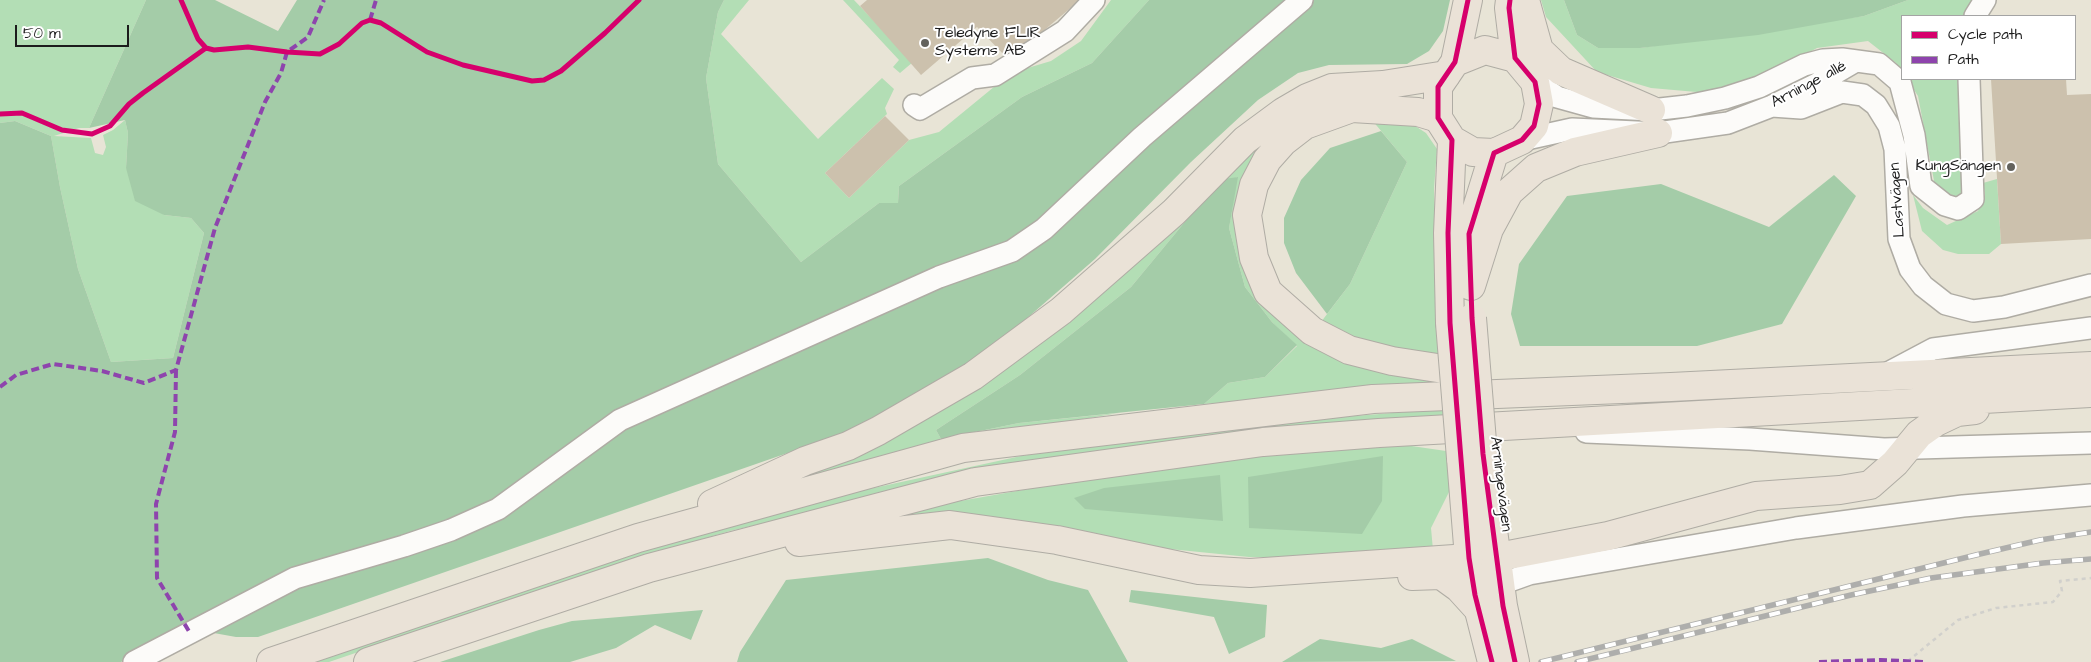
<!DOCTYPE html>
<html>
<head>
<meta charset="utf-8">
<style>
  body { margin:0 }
  #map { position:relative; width:2091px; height:662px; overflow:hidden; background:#e8e4d6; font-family:"Architects Daughter",sans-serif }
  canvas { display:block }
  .legend { position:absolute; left:1901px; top:15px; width:175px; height:65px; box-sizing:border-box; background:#fff; border:1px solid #a4a4a4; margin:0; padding:6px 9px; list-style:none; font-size:15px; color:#1c1c1c }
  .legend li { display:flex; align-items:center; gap:10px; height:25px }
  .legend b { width:25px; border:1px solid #a4a4a4 }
  .scale { position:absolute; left:15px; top:25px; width:114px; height:22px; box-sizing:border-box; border:2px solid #1c1c1c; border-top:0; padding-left:6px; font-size:15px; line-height:18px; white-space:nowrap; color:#1c1c1c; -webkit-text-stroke:4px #fff; paint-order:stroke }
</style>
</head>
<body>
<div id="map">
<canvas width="2091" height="662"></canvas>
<ul class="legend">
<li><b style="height:6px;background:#d6006c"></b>Cycle path</li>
<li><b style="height:6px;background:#8e44ad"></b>Path</li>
</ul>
<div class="scale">50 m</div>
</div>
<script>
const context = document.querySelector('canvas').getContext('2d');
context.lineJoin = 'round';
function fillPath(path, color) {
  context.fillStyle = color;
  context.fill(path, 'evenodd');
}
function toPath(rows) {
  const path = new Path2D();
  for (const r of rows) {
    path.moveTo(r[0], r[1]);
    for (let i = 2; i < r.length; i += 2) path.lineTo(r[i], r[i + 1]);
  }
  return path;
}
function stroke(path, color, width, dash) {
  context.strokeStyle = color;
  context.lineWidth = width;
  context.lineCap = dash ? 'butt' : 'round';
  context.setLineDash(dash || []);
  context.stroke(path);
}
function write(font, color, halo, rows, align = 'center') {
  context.font = font + ' "Architects Daughter",sans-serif';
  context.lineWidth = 4;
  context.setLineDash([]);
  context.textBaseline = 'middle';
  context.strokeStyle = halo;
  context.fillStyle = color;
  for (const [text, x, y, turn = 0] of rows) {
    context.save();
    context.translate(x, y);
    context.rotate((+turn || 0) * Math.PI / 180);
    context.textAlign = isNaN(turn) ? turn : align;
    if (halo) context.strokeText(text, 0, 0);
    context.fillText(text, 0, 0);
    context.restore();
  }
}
fillPath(toPath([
  [0,0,146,0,89,128,79,128,54,136,91,138,95,153,103,155,106,147,103,135,113,130,125,120,128,133,126,168,164,215,191,218,204,233,173,358,111,362,78,269,60,187,51,136,15,121,0,123],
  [724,0,749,0,721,34,818,139,882,78,894,89,885,108,887,114,825,173,849,198,909,140,939,132,1011,73,1051,61,1081,41,1111,0,1149,0,1092,63,1022,97,899,186,898,203,879,203,801,262,718,164,706,78,718,12],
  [843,0,854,0,913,62,900,73,893,67,899,60],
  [1541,0,1564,0,1577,35,1598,48,1640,48,1864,16,1908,0,1978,0,1965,16,1902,16,1902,72,1896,63,1868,41,1817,48,1780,68,1708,93,1651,88,1597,72,1546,17],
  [1907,79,1959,79,1964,189,1961,197,1950,199,1935,186,1918,96],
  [1300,116,1262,145,1245,178,1267,306,1441,380,1440,387,1204,404,1228,383,1265,377,1297,346,1272,322,1245,287,1229,228,1237,177,1203,200,1131,287,1020,375,936,430,941,439,1019,423,1119,413,1035,427,791,483,790,478,910,428,999,374,1056,331,1224,168],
  [1372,120,1412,124,1426,133,1437,149,1434,189,1440,356,1402,351,1355,339,1321,322,1350,284,1407,162],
  [1997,179,2001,244,1989,254,1958,254,1943,250,1922,231,1913,195,1923,208,1947,225,1978,211,1985,194,1983,183],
  [1443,409,1443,418,832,507,730,531,613,565,329,662,304,662,642,549,846,494,1021,456,1121,441,1278,422],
  [1391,443,1446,451,1450,477,1449,492,1431,528,1433,550,1296,558,1249,557,892,521,892,513,1051,485,1214,460]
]), '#b3deb5');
fillPath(toPath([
  [146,0,215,0,278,31,297,0,724,0,718,12,706,78,718,164,801,262,879,203,898,203,899,186,1022,97,1092,63,1149,0,1450,0,1443,31,1429,51,1407,64,1329,65,1298,73,1258,100,1191,162,1095,259,1002,340,914,402,851,431,258,637,236,637,186,628,121,662,0,662,0,123,15,121,51,136,60,187,78,269,111,362,173,358,204,233,191,218,164,215,135,201,126,168,128,133,125,120,89,128],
  [1564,0,1908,0,1864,16,1758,35,1640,48,1598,48,1577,35],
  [1381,131,1407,162,1350,284,1327,314,1296,273,1284,243,1284,218,1301,180,1330,148],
  [1834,175,1856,196,1782,324,1697,346,1520,346,1511,314,1519,264,1567,196,1661,184,1769,227],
  [1238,177,1229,228,1245,287,1272,322,1297,345,1265,377,1228,383,1204,404,1019,423,941,439,936,430,1020,375,1131,287,1203,200,1224,179],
  [1383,456,1382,501,1362,534,1249,528,1248,477],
  [1220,475,1223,521,1085,509,1074,498,1104,488],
  [988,558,1048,580,1088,590,1128,662,737,662,740,652,786,580],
  [1131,590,1267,605,1265,637,1229,654,1214,617,1129,602],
  [703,610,691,640,655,625,616,648,570,662,440,662,539,630,572,621],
  [1320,639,1381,648,1412,639,1456,661,1282,662]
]), '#a4cca8');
fillPath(toPath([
  [867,0,1080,0,1009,60,977,27,921,75,860,6],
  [1991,79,2066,79,2067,95,2091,94,2091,239,2001,244],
  [885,116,909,140,849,198,825,173]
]), '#ccc1ad');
const minor = toPath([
  [1975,16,1985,0],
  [1535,82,1557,97,1593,107,1651,110,1687,106,1725,98,1759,87,1804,65,1823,60,1842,59,1879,64,1900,82,1914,135,1921,186,1945,205,1958,209,1973,199,1969,79],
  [914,105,920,109,972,78,995,75,1065,31,1094,0],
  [1772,106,1801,108,1842,92,1863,95,1876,105,1889,126,1895,149,1899,239,1910,269,1923,286,1946,304,1973,311,2004,307,2091,285],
  [1522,140,1572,129,1658,133,1728,123,1772,106,1815,85,1856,61],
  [1884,375,1933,349,2091,328],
  [1586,432,1750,439,1884,449,2091,443],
  [1491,595,1501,584,1529,574,1796,528,1963,506,2091,495],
  [134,662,295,578,404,546,451,530,498,509,620,420,939,277,1012,251,1044,229,1142,137,1302,0]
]);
const major = toPath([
  [1468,0,1455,62,1438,87,1438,118,1452,140,1473,152,1494,153,1522,140,1534,126,1539,104,1535,82,1515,58,1509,8,1510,0],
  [1525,0,1539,50,1561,71,1651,110],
  [1455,62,1485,50,1515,58],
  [1470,253,1469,234,1494,153],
  [1471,286,1489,229,1509,192,1536,168,1575,152,1658,133],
  [1450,323,1448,233,1452,140],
  [1483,454,1503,606,1515,662],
  [1461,458,1469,558,1475,595,1492,662]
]);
const highway = toPath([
  [1438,118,1418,112,1352,108,1305,125,1283,142,1267,160,1254,185,1247,215,1254,258,1268,292,1312,331,1349,350,1392,361,1476,374],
  [712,504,805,461,848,446,878,431,973,376,1061,311,1174,212,1245,140,1283,112,1307,98,1332,88,1383,85,1446,75],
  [799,542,950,525,1057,540,1199,570,1250,573,1469,558],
  [1498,557,1608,536,1756,496,1840,490,1870,485,1895,463,1919,434,1936,422,1957,412,1975,410],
  [1412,576,1441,575,1459,588,1479,610],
  [271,662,638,538,963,448,1373,399,1671,387,2091,366],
  [368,662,649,568,975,482,1263,442,1379,433,2091,393]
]);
stroke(minor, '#afaca4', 24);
stroke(major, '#afaca4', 30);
stroke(highway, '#afaca4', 30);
stroke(toPath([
  [181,0,198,39,206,48,214,50,248,47,287,52,320,54,339,44,362,23,370,20,381,23,427,52,463,65,532,81,544,80,561,71,605,33,639,0],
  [0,114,22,113,62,130,92,134,110,126,129,104,143,93,206,48],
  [1908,661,1958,620,1996,608,2053,602,2062,591,2060,581,2091,578]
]), '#d1d0cc', 2.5, [4, 4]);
stroke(minor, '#fcfbf9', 21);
stroke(major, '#eae2d7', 28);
stroke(highway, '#eae2d7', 28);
const rail = toPath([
  [1541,662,1980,554,2040,540,2091,532],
  [1577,662,1851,595,1931,578,2043,563,2091,559]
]);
stroke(rail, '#aeaeac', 5.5);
stroke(rail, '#fff', 4, [11]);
const majorBridge = toPath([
  [1472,318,1483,454],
  [1450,323,1461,458]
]);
stroke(majorBridge, '#afaca4', 30, []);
stroke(majorBridge, '#eae2d7', 28);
stroke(toPath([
  [370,20,376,0],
  [176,370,175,432,156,504,157,578,190,633],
  [0,387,16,375,53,364,102,371,144,383,176,370,215,228,265,102,281,73,287,52,308,37,324,0],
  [1819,662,1880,660,1924,662]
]), '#8e44ad', 4, [8, 4]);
stroke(toPath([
  [181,0,198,39,206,48,214,50,248,47,287,52,320,54,339,44,362,23,370,20,381,23,427,52,463,65,532,81,544,80,561,71,605,33,639,0],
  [1468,0,1455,62,1438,87,1438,118,1452,140,1448,233,1450,323,1469,558,1475,595,1492,662],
  [1510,0,1509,8,1515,58,1535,82,1539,104,1534,126,1522,140,1494,153,1469,234,1472,318,1483,454,1503,606,1515,662],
  [0,114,22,113,62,130,92,134,110,126,129,104,143,93,206,48]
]), '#d6006c', 5);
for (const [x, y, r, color] of [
  [925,43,5,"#63625d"],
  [2011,167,5,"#63625d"]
]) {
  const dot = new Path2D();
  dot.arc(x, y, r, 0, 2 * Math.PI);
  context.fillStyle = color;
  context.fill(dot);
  stroke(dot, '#fff', 2);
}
write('16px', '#1c1c1c', '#fff', [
  ["Teledyne FLIR",935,34],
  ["Systems AB",935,52],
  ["KungSängen",2001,167,"right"]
], 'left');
write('16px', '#1c1c1c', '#fff', [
  ["Arninge allé",1809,85,-28],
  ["Lastvägen",1898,200,-94],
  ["Arningevägen",1500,484,83]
]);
</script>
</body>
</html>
